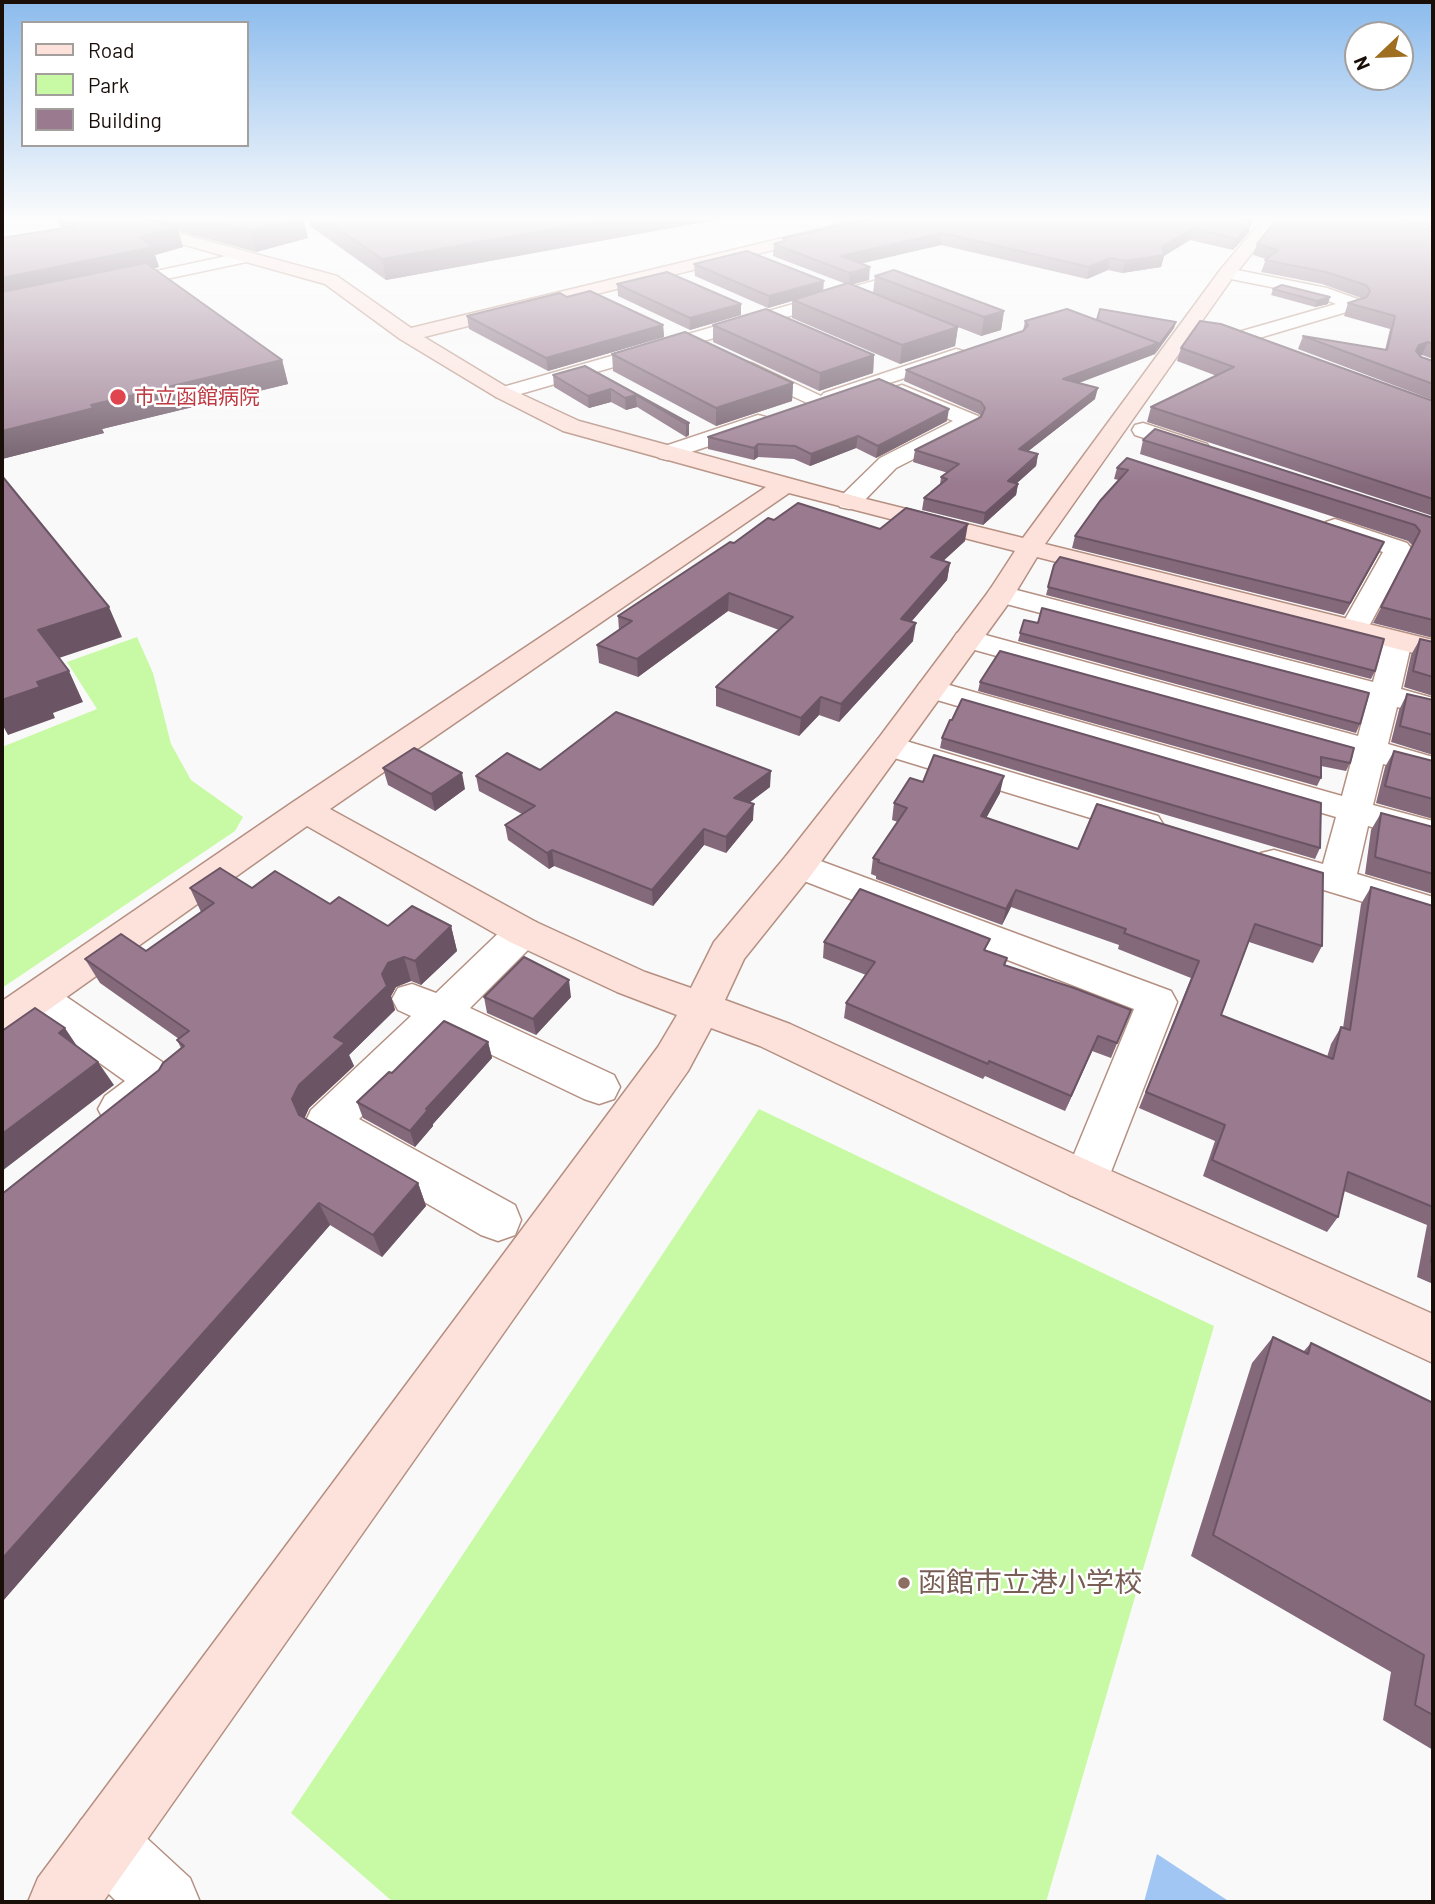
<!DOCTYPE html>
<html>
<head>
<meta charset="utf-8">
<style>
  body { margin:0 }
  #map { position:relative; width:1435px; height:1904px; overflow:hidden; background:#f9f9f9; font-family:Barlow,sans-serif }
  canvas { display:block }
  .frame { position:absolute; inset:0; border:4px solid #1a0e09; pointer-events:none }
  .legend { position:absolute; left:21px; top:21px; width:228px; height:126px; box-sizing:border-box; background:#fff; border:2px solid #a39f9d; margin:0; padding:9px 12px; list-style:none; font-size:21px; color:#1a0e09 }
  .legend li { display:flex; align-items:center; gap:14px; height:35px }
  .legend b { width:35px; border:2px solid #a39f9d }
  .north { position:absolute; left:1344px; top:21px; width:70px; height:70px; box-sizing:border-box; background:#fff; border:2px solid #a39f9d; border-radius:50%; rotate:247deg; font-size:19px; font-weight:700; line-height:28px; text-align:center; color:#1a0e09 }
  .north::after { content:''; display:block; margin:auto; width:24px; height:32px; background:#9e6e21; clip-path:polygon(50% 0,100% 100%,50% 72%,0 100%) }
</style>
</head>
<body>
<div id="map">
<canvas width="1435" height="1904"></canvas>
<div class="frame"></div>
<ul class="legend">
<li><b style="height:9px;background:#fde2db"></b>Road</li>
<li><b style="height:19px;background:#c8faa5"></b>Park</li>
<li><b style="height:19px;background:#997a8f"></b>Building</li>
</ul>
<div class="north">N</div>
</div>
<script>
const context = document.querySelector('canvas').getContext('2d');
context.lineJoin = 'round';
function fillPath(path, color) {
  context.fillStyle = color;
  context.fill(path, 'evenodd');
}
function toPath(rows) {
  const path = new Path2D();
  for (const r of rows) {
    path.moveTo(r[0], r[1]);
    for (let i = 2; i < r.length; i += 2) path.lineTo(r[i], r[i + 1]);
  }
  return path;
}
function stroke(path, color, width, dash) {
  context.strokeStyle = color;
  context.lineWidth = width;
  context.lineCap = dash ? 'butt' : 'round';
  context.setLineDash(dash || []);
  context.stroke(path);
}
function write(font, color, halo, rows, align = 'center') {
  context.font = font + ' Barlow,"Noto Sans JP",sans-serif';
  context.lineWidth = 5;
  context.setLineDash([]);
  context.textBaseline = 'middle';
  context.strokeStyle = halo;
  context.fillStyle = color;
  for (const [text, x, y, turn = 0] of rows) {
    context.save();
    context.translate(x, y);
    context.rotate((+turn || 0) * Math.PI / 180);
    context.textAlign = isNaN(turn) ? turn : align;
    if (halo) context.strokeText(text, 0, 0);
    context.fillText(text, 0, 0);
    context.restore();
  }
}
fillPath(toPath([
  [137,637,153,673,171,744,191,780,243,817,235,831,2,988,2,747,97,709,67,662],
  [759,1109,1214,1326,1046,1902,393,1902,291,1813]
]), '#c8faa5');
fillPath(toPath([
  [1157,1854,1230,1902,1144,1902]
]), '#a1c6f4');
const street = toPath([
  [245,252,251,253,253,257,251,261,110,291,101,286,110,281,245,252],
  [1227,268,1327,288,1360,300,1363,304,1360,308,1249,341,1235,341,1232,337,1235,333,1336,304,1316,296,1221,277,1218,273,1227,268],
  [884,278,890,279,893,283,890,287,510,397,503,399,496,397,493,393,496,389,884,278],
  [956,349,963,351,966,355,963,359,828,403,818,408,740,372,737,368,740,364,747,362,754,364,821,396,824,393,956,349],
  [902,385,978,416,981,421,978,426,896,468,858,507,849,509,840,507,837,502,840,497,880,458,953,421,895,395,892,391,895,387,902,385],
  [758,415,766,417,769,422,766,427,667,460,659,458,656,453,659,448,758,415],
  [1143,423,1207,444,1210,449,1207,454,1199,456,1135,435,1132,430,1135,425,1143,423],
  [1335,519,1407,543,1411,548,1367,630,1363,636,1353,639,1343,636,1339,630,1383,552,1326,532,1322,527,1326,522,1335,519],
  [1001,586,1373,682,1384,641,1388,635,1398,632,1408,635,1412,641,1401,689,1433,698,1433,716,1397,707,1388,744,1433,757,1433,777,1383,764,1373,805,1433,821,1433,844,1368,826,1357,874,1433,897,1433,923,1261,871,1256,862,1261,853,1274,850,1323,864,1336,817,920,695,916,689,920,683,931,680,942,683,1342,796,1353,755,957,645,953,639,957,633,967,630,1358,736,1368,699,991,600,987,594,991,588,1001,586],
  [889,736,1158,816,1163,824,1158,832,1146,835,878,753,873,746,878,739,889,736],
  [799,853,1171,991,1177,1002,1102,1195,1086,1201,1070,1195,1063,1181,1134,1009,786,874,781,865,786,856,799,853],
  [523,918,536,922,542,932,536,942,470,1008,614,1075,620,1087,614,1099,599,1104,584,1099,446,1033,359,1119,515,1205,521,1220,515,1235,498,1241,481,1235,311,1136,305,1123,311,1110,411,1016,398,1010,392,999,398,988,412,984,436,993,510,922,523,918],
  [38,983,52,987,171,1068,177,1080,171,1092,135,1122,120,1127,105,1122,98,1109,105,1096,125,1081,24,1009,18,998,24,987,38,983],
  [104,1810,127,1820,190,1878,200,1902,117,1902,81,1866,71,1843,81,1820,104,1810]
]);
const secondary = toPath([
  [861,219,888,219,885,222,424,337,510,389,579,421,858,497,1023,538,1221,269,1263,219,1279,219,1233,277,1045,544,1433,640,1433,658,1037,557,1011,600,900,753,812,874,744,959,725,1000,790,1024,1102,1167,1433,1314,1433,1363,1070,1195,760,1046,711,1028,688,1071,103,1902,28,1902,38,1878,658,1047,677,1015,617,992,510,942,307,826,16,1033,2,1038,2,1001,293,802,766,487,563,431,496,397,400,339,325,284,124,228,122,225,130,220,337,276,411,328,861,219],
  [789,493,1015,551,989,591,878,739,786,856,714,942,691,988,645,972,536,922,330,809,789,493]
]);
stroke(street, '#b59082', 3);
stroke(secondary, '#b59082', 3);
fillPath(street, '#fff');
fillPath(secondary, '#fde2db');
fillPath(toPath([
  [57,219,303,219,308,238,256,252,178,231,183,247,155,255,159,267,153,269,282,360,288,384,102,429,104,433,2,459,2,238,63,228,59,225],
  [309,219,720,219,386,280,310,226],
  [1244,219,1249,232,1233,250,1190,240,1164,256,1161,267,1122,273,1108,270,1087,279,941,245,860,264,869,280,851,285,873,293,875,276,1004,311,1001,330,981,336,958,327,955,346,900,364,792,318,792,301,768,308,695,276,694,264,823,291,846,284,773,256,774,244,783,242,783,238],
  [1407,219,1433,219,1433,230],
  [1433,232,1433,359,1422,355,1420,356,1433,361,1433,400,1298,349,1303,336,1385,350,1390,329,1344,316,1348,303,1362,299,1361,298,1322,284,1261,272,1266,259,1253,255,1257,244],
  [617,284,741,304,741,315,690,330,618,296],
  [1273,289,1328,304,1315,307,1271,295],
  [567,297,663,325,664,337,548,371,469,329,467,316],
  [1097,320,1176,322,1174,328,1155,354,1079,383,1095,399,1028,451,1038,454,1036,466,1017,483,1018,484,1016,495,983,525,922,510,924,498,940,485,941,477,948,473,913,462,915,450,981,417,979,414,904,381,906,370,1023,331,1025,321],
  [713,325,874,355,873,373,819,391,713,342],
  [1181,348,1433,401,1433,516,1147,422,1151,407,1217,376,1177,361],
  [612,354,793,383,792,401,716,426,613,371],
  [585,366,689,423,689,435,686,437,637,407,626,410,611,402,589,408,554,387,553,375],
  [947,421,876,458,856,448,810,466,794,459,758,457,754,460,708,449,708,437],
  [1143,440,1433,518,1433,638,1373,623,1413,546,1408,541,1140,454],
  [1117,468,1384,542,1379,553,1344,615,1072,548,1075,536,1119,480,1114,479],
  [774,520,880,529,965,541,943,561,950,563,947,580,911,622,913,641,839,722,819,715,799,736,716,706,716,687,779,630,728,611,638,677,599,663,597,645,619,630,618,616,734,543],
  [1054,565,1375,671,1371,679,1046,595],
  [1024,620,1360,724,1356,733,1018,641],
  [1420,639,1433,642,1433,696,1404,687,1411,655],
  [980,682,1350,763,1346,771,1321,766,1321,778,1317,786,978,691],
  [1407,694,1433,700,1433,755,1391,742,1399,710],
  [942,738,1320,848,1315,859,940,748],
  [1394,751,1433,761,1433,819,1376,803,1385,767],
  [383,768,465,789,435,811,388,785],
  [540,770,770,787,749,803,753,820,726,853,704,845,653,906,554,866,549,869,508,840,505,825,522,814,479,791,476,776],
  [923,782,1000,793,986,818,1322,946,1313,963,1249,942,1221,1015,1327,1057,1331,1044,1341,1027,1343,1028,1361,904,1371,887,1433,906,1433,1284,1417,1277,1427,1225,1344,1191,1338,1217,1327,1232,1203,1176,1215,1141,1139,1108,1191,978,1118,949,1119,945,1011,907,1002,925,876,879,876,876,871,874,873,858,898,822,892,820,894,803],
  [1381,813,1433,827,1433,894,1365,874,1371,830],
  [190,888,252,888,330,904,388,926,451,926,457,951,421,985,411,981,396,987,391,996,395,1010,349,1055,354,1066,309,1108,304,1118,418,1183,426,1206,382,1257,330,1225,2,1602,2,1194,159,1070,181,1048,177,1040,179,1039,100,983,85,959,146,951,201,912],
  [824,942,987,951,1007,958,1005,965,1131,1010,1111,1058,1092,1051,1065,1111,985,1076,983,1079,844,1018,846,1003,866,975,823,958],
  [484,997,571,997,536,1035,487,1013],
  [488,1042,492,1058,433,1124,433,1126,415,1147,363,1118,357,1102,392,1073],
  [1273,1337,1303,1352,1311,1343,1433,1403,1433,1750,1383,1720,1391,1672,1191,1556,1252,1363]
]), '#84697b');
fillPath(toPath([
  [299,219,303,219,308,238,256,252,251,231],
  [610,219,720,219,386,280,382,259],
  [1252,221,1249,232,1233,250,1237,239],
  [177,227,183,247,155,255,159,267,2,301,2,278,139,237],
  [1193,228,1190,240,1164,256,1161,267,1122,273,1125,261,1162,247],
  [942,233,941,245,840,268,841,256],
  [1110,258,1108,270,1087,279,1089,267],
  [870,267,869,280,849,285,850,273],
  [824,281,823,293,793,300,792,301,768,308,769,296],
  [1330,297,1328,304,1315,307,1317,301],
  [741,304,741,315,690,330,690,318],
  [1004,311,1001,330,981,336,984,317],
  [1176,322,1174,328,1156,353,1158,346],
  [663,325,664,337,548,371,546,358],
  [958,327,955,346,900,364,902,345],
  [1428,342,1422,355,1414,358,1416,351,1419,345],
  [1158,343,1155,354,1060,390,1063,379],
  [874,355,873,373,819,391,820,373],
  [282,360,288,384,102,429,104,433,2,459,2,431,91,405],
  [793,383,792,401,716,426,716,408],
  [1098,388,1095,399,1017,460,1019,449],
  [611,389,611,402,589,408,588,396],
  [636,395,637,407,626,410,625,398],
  [949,409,947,421,876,458,878,446],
  [689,423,689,435,686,437,686,424],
  [858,436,856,448,810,466,811,454],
  [758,444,758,457,754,460,754,448],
  [1038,454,1036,466,1006,493,1008,481],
  [1018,484,1016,495,983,525,985,513],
  [968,524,965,541,928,575,931,557],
  [1384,542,1379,553,1344,615,1350,603],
  [950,563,947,580,899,636,901,619],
  [729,593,728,611,638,677,637,659],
  [109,607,122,637,53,660,38,630],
  [916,623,913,641,839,722,841,704],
  [69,671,83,702,53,713,55,718,8,735,2,724,2,700,37,682],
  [821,697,819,715,799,736,801,718],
  [771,771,770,787,734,814,734,798],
  [462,773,465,789,435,811,431,794],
  [1004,776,1000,793,978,833,981,816],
  [754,804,753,820,726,853,726,837],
  [704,829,704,845,653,906,652,890],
  [552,850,554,866,549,869,547,853],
  [1016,890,1011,907,1002,925,1006,909],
  [451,926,457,951,421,985,415,961],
  [404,957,411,981,396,987,391,996,395,1010,349,1055,354,1066,309,1108,303,1122,292,1099,299,1085,382,974,388,963],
  [569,980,571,997,536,1035,533,1019],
  [65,1028,81,1052,59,1033],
  [1098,1036,1092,1051,1065,1111,1071,1096],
  [488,1042,492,1058,433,1124,433,1126,415,1147,410,1131,426,1109],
  [98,1062,114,1085,2,1171,2,1134],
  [418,1183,426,1206,382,1257,373,1235],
  [319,1203,330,1225,2,1602,2,1559]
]), '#6b5564');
const building = toPath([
  [69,219,146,219,177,227,139,237,153,247,2,278,2,238,77,226,69,219],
  [204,219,299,219,251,231,204,219],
  [324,219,610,219,382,259,324,219],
  [869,219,1244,219,1252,221,1237,239,1193,228,1162,247,1164,255,1125,261,1110,258,1089,267,942,233,841,256,870,267,850,273,774,244,784,241,783,238,869,219],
  [1277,219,1405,219,1433,232,1433,344,1428,342,1419,345,1416,351,1421,357,1433,361,1433,384,1303,336,1387,350,1395,316,1348,303,1367,297,1370,291,1366,285,1326,272,1265,260,1278,250,1257,244,1277,219],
  [747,251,824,281,769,296,694,264,747,251],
  [146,263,282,360,91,405,94,408,2,431,2,292,146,263],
  [894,270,1004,311,984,317,875,276,894,270],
  [667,272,741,304,690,318,617,284,667,272],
  [848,283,958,327,902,345,793,300,848,283],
  [1282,285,1330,297,1317,301,1273,289,1282,285],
  [590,291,663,325,546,358,467,316,560,293,567,297,590,291],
  [766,309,874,355,820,373,713,325,766,309],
  [1067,309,1158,343,1063,379,1098,388,1019,449,1038,454,1008,481,1018,484,985,513,924,498,947,479,941,477,959,464,915,450,981,417,985,408,981,402,906,370,1023,331,1028,325,1025,321,1067,309],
  [1100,309,1176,322,1158,346,1158,343,1097,320,1100,309],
  [1200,321,1221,324,1433,401,1433,499,1151,407,1234,367,1181,348,1200,321],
  [685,332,793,383,716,408,612,354,685,332],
  [585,366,689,423,686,424,636,395,625,398,611,389,588,396,553,375,585,366],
  [879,379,949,409,878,446,858,436,811,454,795,446,758,444,754,448,708,437,879,379],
  [1155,429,1433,518,1433,620,1381,607,1420,531,1415,525,1143,440,1155,429],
  [1127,458,1384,542,1350,603,1075,536,1100,501,1128,470,1117,468,1127,458],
  [2,476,109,607,38,630,69,671,37,682,40,687,2,700,2,476],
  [798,503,880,529,906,508,968,524,931,557,950,563,901,619,916,623,841,704,821,697,801,718,716,687,793,617,729,593,637,659,597,645,632,621,618,616,730,542,734,543,768,518,774,520,798,503],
  [1060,557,1384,639,1375,671,1048,587,1054,565,1060,557],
  [1042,608,1369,693,1360,724,1020,633,1024,620,1038,623,1042,608],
  [1420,639,1433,642,1433,677,1413,671,1420,639],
  [1000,651,1354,748,1350,763,1321,757,1321,778,980,682,1000,651],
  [1407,694,1433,700,1433,735,1400,726,1407,694],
  [962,699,1321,803,1320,848,942,738,950,720,952,720,962,699],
  [616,712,771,771,734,798,754,804,726,837,704,829,652,890,552,850,547,853,505,825,535,806,476,776,507,753,540,770,616,712],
  [414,748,462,773,431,794,383,768,414,748],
  [1394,751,1433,761,1433,799,1385,786,1394,751],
  [934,755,1004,776,981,816,1078,849,1097,804,1323,873,1322,946,1255,924,1221,1015,1333,1059,1341,1027,1350,1030,1371,887,1433,906,1433,1207,1348,1172,1338,1217,1212,1160,1225,1125,1146,1092,1199,961,1124,933,1126,929,1016,890,1006,909,878,862,879,860,873,858,907,808,894,803,910,778,923,782,934,755],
  [1381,813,1433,827,1433,874,1375,857,1381,813],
  [220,868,252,888,275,871,330,904,339,897,388,926,412,906,451,926,415,961,404,957,388,963,382,974,387,986,334,1037,345,1043,299,1085,292,1099,299,1115,418,1183,373,1235,319,1203,2,1559,2,1194,159,1070,163,1063,184,1046,177,1040,189,1031,85,959,121,934,146,951,214,903,190,888,220,868],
  [860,889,990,939,984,950,1007,958,1004,965,1074,988,1131,1010,1117,1043,1098,1036,1071,1096,989,1061,988,1064,846,1003,875,962,824,942,860,889],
  [524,957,569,980,533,1019,484,997,524,957],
  [35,1008,65,1028,59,1033,98,1062,2,1134,2,1031,35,1008],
  [444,1021,488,1042,426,1109,428,1110,410,1131,357,1102,389,1072,392,1073,444,1021],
  [1433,1249,1433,1263,1431,1262,1433,1249],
  [1273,1337,1308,1354,1311,1343,1433,1403,1433,1715,1415,1705,1424,1655,1213,1535,1273,1337]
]);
fillPath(building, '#997a8f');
stroke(building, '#6b5564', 2);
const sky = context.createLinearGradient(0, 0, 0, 486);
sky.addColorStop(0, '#8bbbed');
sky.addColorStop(0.45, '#fcfcfc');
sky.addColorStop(1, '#fcfcfc00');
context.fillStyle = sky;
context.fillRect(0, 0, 1435, 486);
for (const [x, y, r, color] of [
  [118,397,9,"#e0444e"],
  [904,1583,7,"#8d6e63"]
]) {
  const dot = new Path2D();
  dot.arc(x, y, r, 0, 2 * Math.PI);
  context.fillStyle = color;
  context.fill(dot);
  stroke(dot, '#fff', 2.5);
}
write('21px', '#be3a42', '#fff', [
  ["市立函館病院",134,397]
], 'left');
write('28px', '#785e54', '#fff', [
  ["函館市立港小学校",918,1583]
], 'left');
</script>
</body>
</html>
